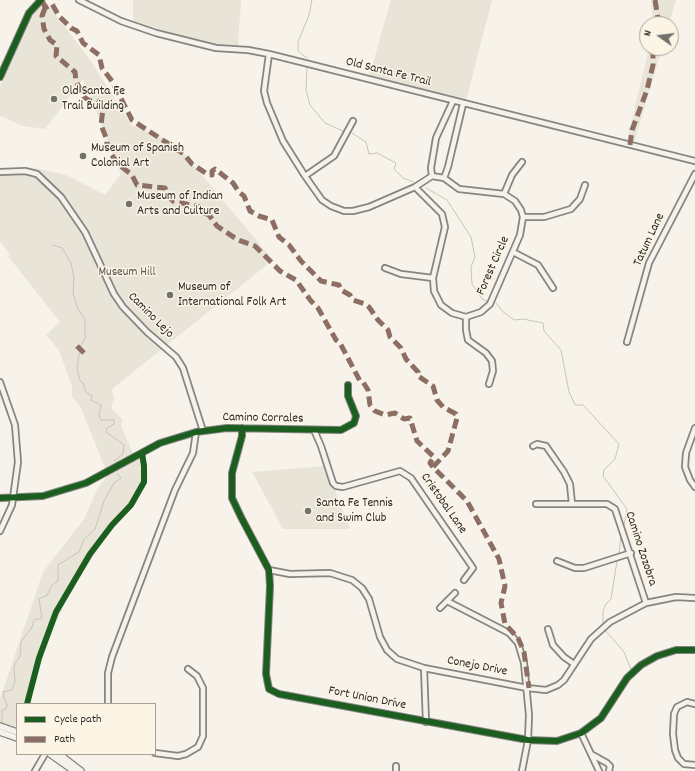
<!DOCTYPE html>
<html>
<head>
<meta charset="utf-8">
<style>
  body { margin:0 }
  #map { position:relative; width:695px; height:771px; overflow:hidden; background:#f7f3ea; font-family:Dekko,sans-serif }
  canvas { display:block }
  .legend { position:absolute; left:16px; top:703px; width:140px; height:52px; box-sizing:border-box; background:#fcf5e5; border:1px solid #a8a49b; margin:0; padding:5px 7px; list-style:none; font-size:12px; color:#2b2b2b }
  .legend li { display:flex; align-items:center; gap:8px; height:20px }
  .legend b { width:20px; border:1px solid #a8a49b }
  .north { position:absolute; left:639px; top:16px; width:40px; height:40px; box-sizing:border-box; background:#fcf5e5; border:1px solid #a8a49b; border-radius:50%; rotate:284deg; font-size:11px; font-weight:700; line-height:16px; text-align:center; color:#2b2b2b }
  .north::after { content:''; display:block; margin:auto; width:14px; height:18px; background:#72716e; clip-path:polygon(50% 0,100% 100%,50% 72%,0 100%) }
</style>
</head>
<body>
<div id="map">
<canvas width="695" height="771"></canvas>
<ul class="legend">
<li><b style="height:5px;background:#1b5e20"></b>Cycle path</li>
<li><b style="height:5px;background:#8d6e63"></b>Path</li>
</ul>
<div class="north">N</div>
</div>
<script>
const context = document.querySelector('canvas').getContext('2d');
context.lineJoin = 'round';
function fillPath(path, color) {
  context.fillStyle = color;
  context.fill(path, 'evenodd');
}
function toPath(rows) {
  const path = new Path2D();
  for (const r of rows) {
    path.moveTo(r[0], r[1]);
    for (let i = 2; i < r.length; i += 2) path.lineTo(r[i], r[i + 1]);
  }
  return path;
}
function stroke(path, color, width, dash) {
  context.strokeStyle = color;
  context.lineWidth = width;
  context.lineCap = dash ? 'butt' : 'round';
  context.setLineDash(dash || []);
  context.stroke(path);
}
function write(font, color, halo, rows, align = 'center') {
  context.font = font + ' Dekko,sans-serif';
  context.lineWidth = 3;
  context.setLineDash([]);
  context.textBaseline = 'middle';
  context.strokeStyle = halo;
  context.fillStyle = color;
  for (const [text, x, y, turn = 0] of rows) {
    context.save();
    context.translate(x, y);
    context.rotate((+turn || 0) * Math.PI / 180);
    context.textAlign = isNaN(turn) ? turn : align;
    if (halo) context.strokeText(text, 0, 0);
    context.fillText(text, 0, 0);
    context.restore();
  }
}
fillPath(toPath([
  [133,0,241,0,238,47,206,43,133,22],
  [391,0,492,0,466,101,369,77],
  [651,0,676,0,669,24,653,24],
  [45,1,91,61,131,125,174,142,273,260,112,389,114,399,111,408,122,419,121,426,135,458,143,454,146,458,148,479,133,506,110,531,69,594,49,638,33,683,29,704,17,704,17,727,0,722,0,699,43,572,84,519,98,488,108,475,81,408,72,396,72,387,59,350,46,335,60,322,8,256,10,255,0,241,0,173,30,174,31,167,66,175,105,195,121,174,83,79,45,129,23,126,0,116,0,86,33,12],
  [649,48,662,48,634,143,627,141],
  [326,466,350,529,283,529,252,472]
]), '#e9e4d8');
stroke(toPath([
  [307,58,298,51,298,42,309,15,312,0],
  [307,67,306,90,310,105,325,123,343,131],
  [352,133,366,142,369,154,377,153,396,163,394,169,403,178,414,182],
  [426,188,447,200,471,237,475,257,471,267,472,284,483,300,488,301],
  [53,245,62,248,71,263,74,278,73,293,78,309,85,319,85,338,80,348,77,368,80,381,83,383,86,392,92,396,91,400,101,405,99,415,101,420,114,420,114,424,107,428,106,432,124,445,123,454,114,461],
  [496,303,502,311,514,320,523,319,543,323,544,331,561,350,569,392,575,405,583,405,619,444,615,459,604,470,603,476,627,509,624,525],
  [619,554,621,536],
  [603,625,603,611,606,604,611,599,617,561],
  [605,630,624,652,632,672],
  [2,722,2,710,6,709,7,704,4,698,3,692,12,690,15,681,14,666,20,656,21,642,32,627,34,620,42,618,39,599,47,595,52,585,58,581,58,565,79,552,84,539,95,529,104,501,114,483,121,478,118,474]
]), '#c8c4ba', 1);
const minor = toPath([
  [79,0,121,21,156,33,216,48,248,50,269,54,695,161],
  [269,54,264,91,267,103,283,141,305,176,322,200,331,206,344,211,353,211,369,207,415,187,432,176],
  [0,77,29,13,41,0],
  [0,172,25,171,37,174,61,197,85,232,114,294,123,307,147,332,176,357,183,368,203,431],
  [305,176,334,156,353,121],
  [432,176,431,168,436,138,453,101],
  [432,176,444,178],
  [444,178,448,167,463,104],
  [415,187,442,214,445,227,433,278,434,291,441,305,452,313,466,317,481,312,490,304,520,235,523,217,521,210,515,201,504,194,459,189,444,178],
  [504,194,512,175,522,162],
  [523,217,544,217,571,209,580,199,585,185],
  [513,252,538,265,553,288],
  [385,268,401,274,433,278],
  [466,317,466,330,468,340,486,353,492,361,493,371,489,384],
  [627,342,649,263,695,174],
  [0,382,15,425,18,462,12,505,0,531],
  [242,428,242,436,232,473,232,498,241,517,269,570,270,586,266,674,269,689,279,694,528,740,557,741,581,733,601,718,627,678,641,665,657,656,676,650,695,650],
  [695,428,686,453,685,467,690,480,695,487],
  [314,430,321,446,333,483,336,486,343,487,400,471,411,478,473,568,464,580],
  [533,446,537,444,546,446,564,472,570,484,572,504],
  [0,498,43,496,86,483,160,443,196,432,227,428,341,430,354,423,356,416,348,396,348,385],
  [536,504,607,504,615,509,646,603],
  [557,561,575,568,584,568,631,553],
  [269,570,290,574,330,573,352,580,362,588,369,599,380,637,387,650,397,659,424,668,527,688,546,690,558,685,564,680,591,639,610,622,646,603,676,597,695,598],
  [447,601,509,633,518,643,524,663,529,715,528,740,522,771],
  [440,608,455,593],
  [548,629,553,645,564,657,574,664],
  [424,668,426,722],
  [108,704,108,673,112,657,175,490,193,453,196,432],
  [695,704,687,702,677,707,674,714,673,734,675,750,678,758,684,764,695,765],
  [581,733,599,771],
  [155,753,178,756,186,754,198,747,203,736,203,688,197,676,188,669],
  [591,754,607,763,610,766,609,771],
  [35,771,45,754],
  [396,771,396,766]
]);
const major = toPath([
  [0,726,17,732],
  [0,732,17,738],
  [50,754,74,771],
  [59,754,81,771]
]);
stroke(minor, '#878581', 8);
stroke(major, '#878581', 8);
stroke(minor, '#f5f2ec', 4.5);
stroke(major, '#f5f2ec', 5.5);
stroke(toPath([
  [655,0,659,24],
  [43,2,45,8,52,4,59,16,71,28,77,31,83,43,99,55,102,68,112,81,132,120,184,154,192,164,207,174,212,175,212,171,215,169,233,183,239,192,244,196,250,211,259,216,272,220,279,237,289,245,301,261,321,281,339,285,341,290,350,295,353,300,365,304,369,307,378,320,388,330,390,337,401,348,406,359,418,372,418,376,433,386,437,400,443,407,456,414,457,418,448,451,433,467,467,501,499,559,505,586,501,603,505,624,518,638,524,652,529,688],
  [45,8,42,16,44,29,50,40,57,45,56,56,75,72,76,81,84,97,90,101,96,100,100,102,103,109,101,125,107,140,107,148,118,164,132,175,137,185,165,188,168,196,173,201,200,207,200,211,209,215,217,226,238,240,255,246,280,271,296,280,311,301,318,308,336,340,340,343,360,381,363,382,368,390,370,405,375,411,385,415,395,413,404,419,410,418,417,441,434,457,430,463,433,467],
  [630,145,632,130,647,90,653,65,653,48],
  [77,346,84,353]
]), '#8d6e63', 5, [10, 5]);
stroke(toPath([
  [0,77,29,13,41,0],
  [242,428,242,436,232,473,232,498,241,517,269,570,270,586,266,674,269,689,279,694,528,740,557,741,581,733,601,718,627,678,641,665,657,656,676,650,695,650],
  [0,498,43,496,86,483,160,443,196,432,227,428,341,430,354,423,356,416,348,396,348,385],
  [27,704,39,658,56,612,90,554,112,525,131,505,144,482,144,466,142,453]
]), '#1b5e20', 6);
for (const [x, y, r, color] of [
  [54,99,4,"#72716e"],
  [83,156,4,"#72716e"],
  [129,204,4,"#72716e"],
  [170,295,4,"#72716e"],
  [308,511,4,"#72716e"]
]) {
  const dot = new Path2D();
  dot.arc(x, y, r, 0, 2 * Math.PI);
  context.fillStyle = color;
  context.fill(dot);
  stroke(dot, '#fcf5e5', 1.5);
}
write('13px', '#2b2b2b', '#fcf5e5', [
  ["Old Santa Fe Trail",388,73,14],
  ["Tatum Lane",650,240,-65],
  ["Forest Circle",494,266,-66],
  ["Camino Lejo",150,316,45],
  ["Camino Corrales",263,419,1],
  ["Cristobal Lane",443,504,55],
  ["Camino Zozobra",640,549,72],
  ["Conejo Drive",477,667,11],
  ["Fort Union Drive",367,699,11]
]);
write('13px', '#2b2b2b', '#fcf5e5', [
  ["Old Santa Fe",62,92],
  ["Trail Building",62,107],
  ["Museum of Spanish",91,149],
  ["Colonial Art",91,164],
  ["Museum of Indian",137,197],
  ["Arts and Culture",137,212],
  ["Museum of",178,288],
  ["International Folk Art",178,303],
  ["Santa Fe Tennis",316,504],
  ["and Swim Club",316,519]
], 'left');
write('13px', '#585653', '#fcf5e5', [
  ["Museum Hill",127,273]
]);
</script>
</body>
</html>
